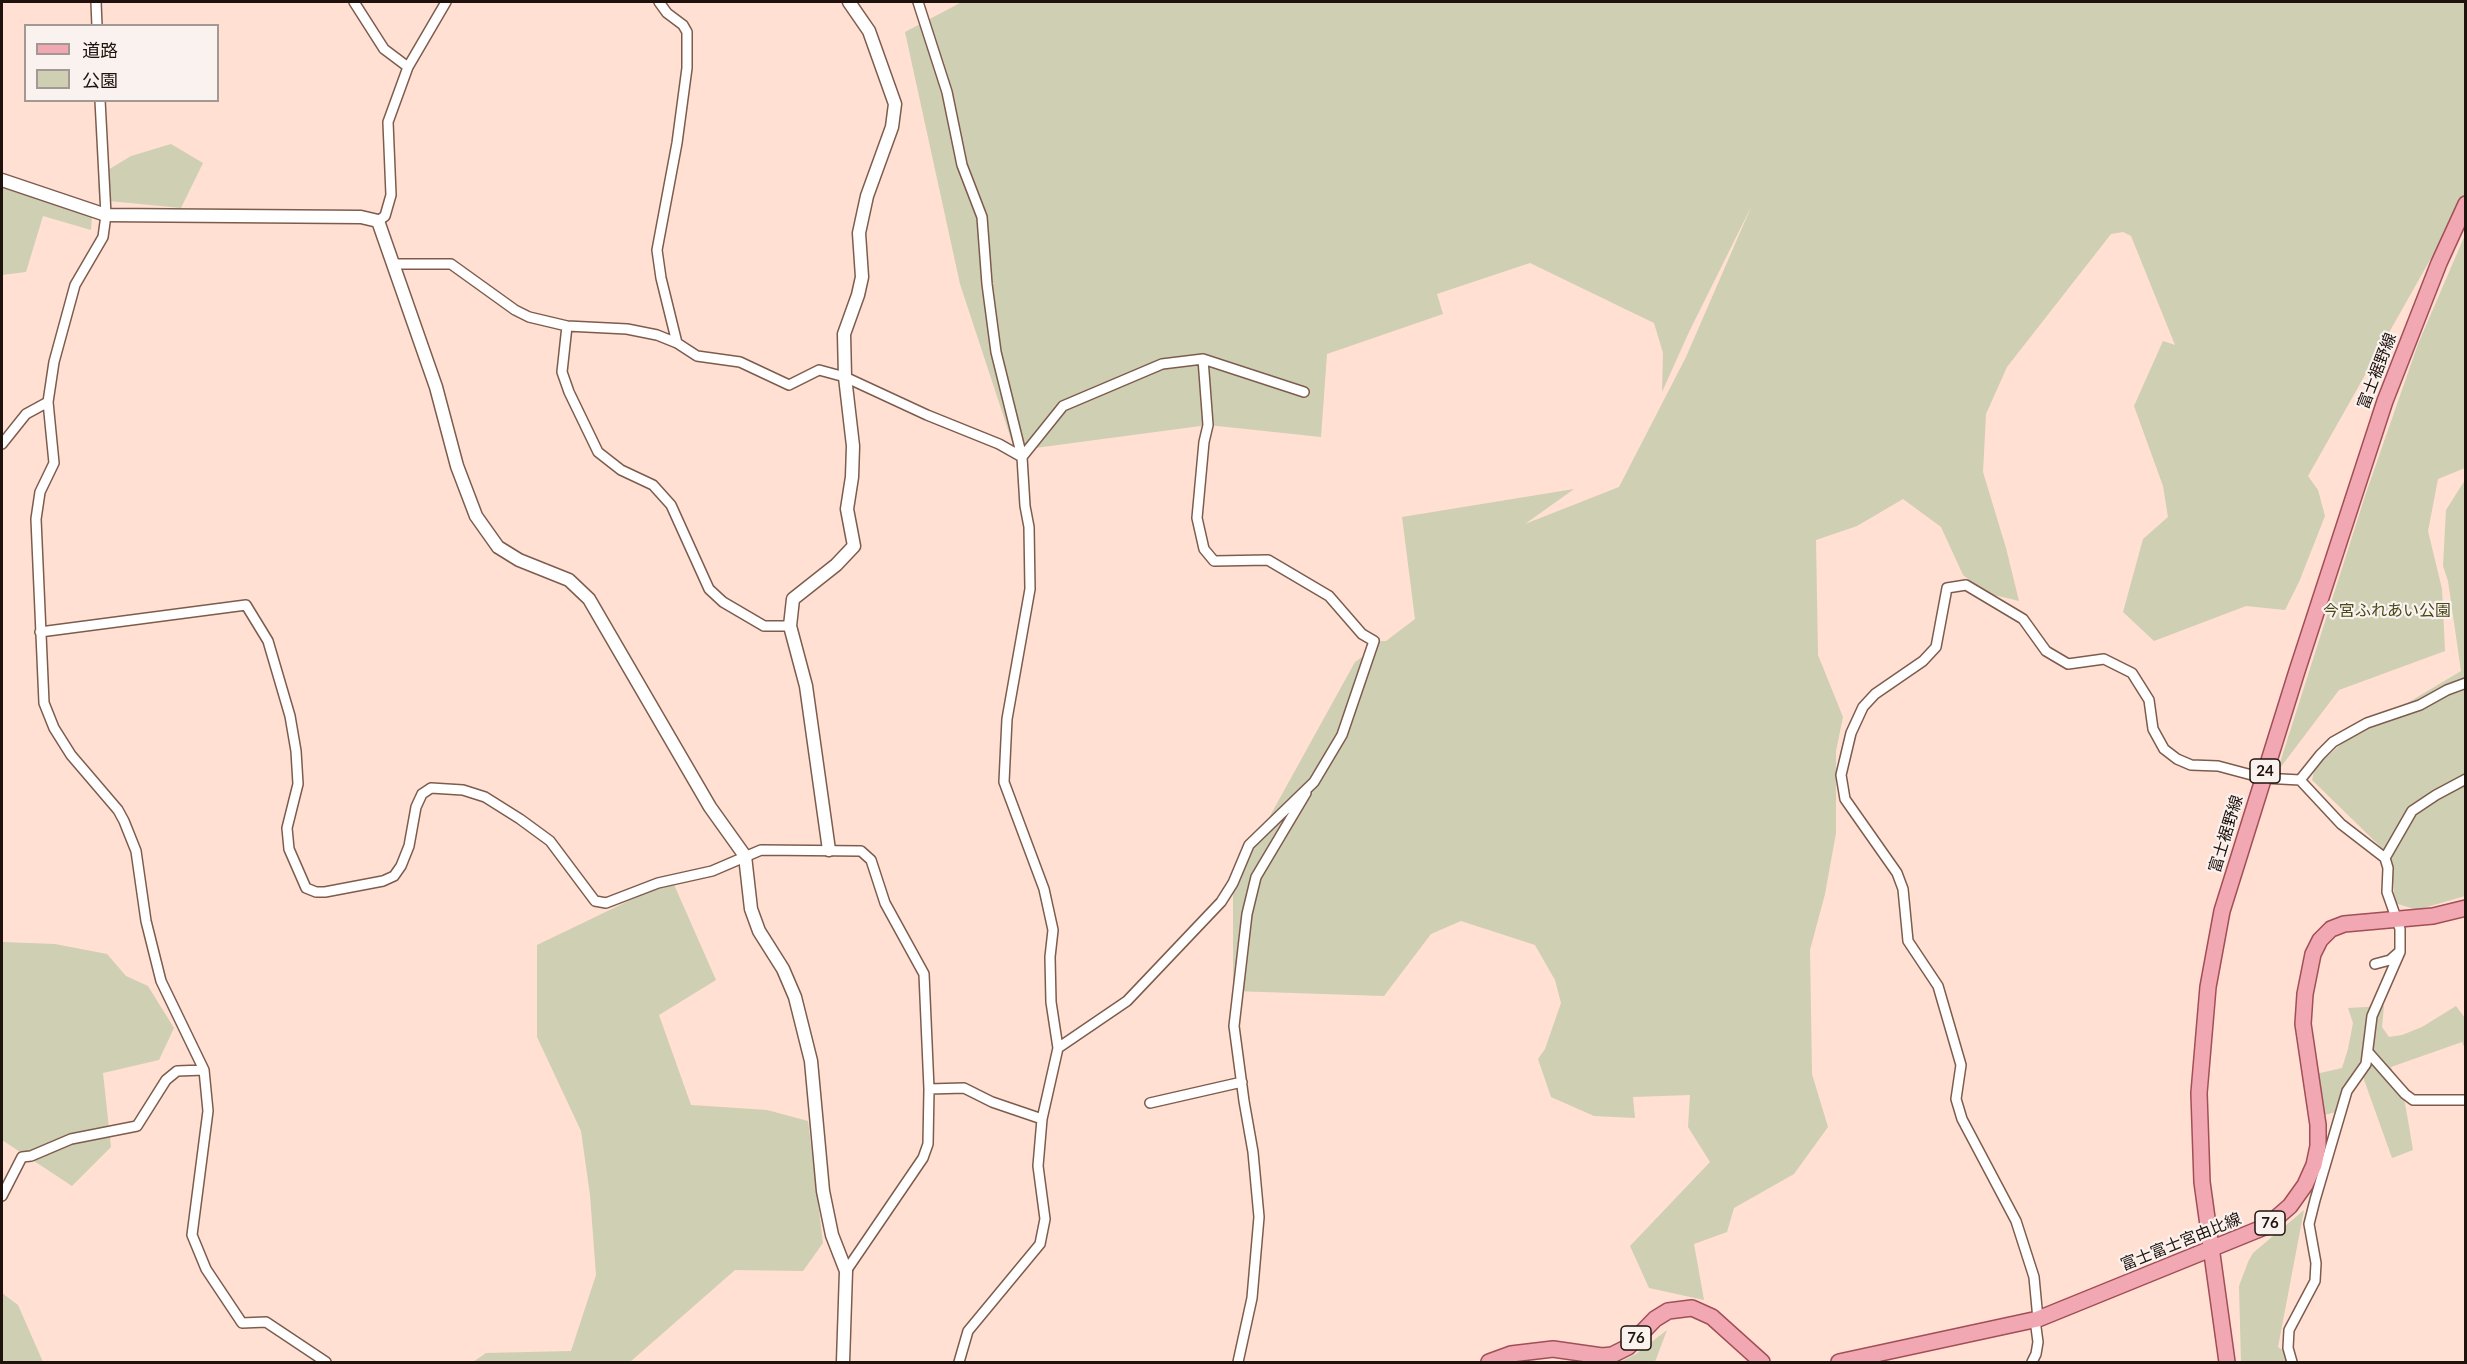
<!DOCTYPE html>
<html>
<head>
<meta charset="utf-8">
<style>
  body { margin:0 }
  #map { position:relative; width:2467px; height:1364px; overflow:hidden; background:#ffe0d2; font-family:Lato,"Noto Sans JP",sans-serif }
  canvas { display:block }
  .frame { position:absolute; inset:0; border:3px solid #1f120c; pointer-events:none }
  .legend { position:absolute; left:24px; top:24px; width:195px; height:78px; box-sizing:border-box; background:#faf2ef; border:2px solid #a29894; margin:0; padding:8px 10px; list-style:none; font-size:18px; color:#1f120c }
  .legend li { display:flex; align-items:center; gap:12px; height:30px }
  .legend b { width:30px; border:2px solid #a29894 }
</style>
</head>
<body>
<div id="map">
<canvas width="2467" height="1364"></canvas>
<div class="frame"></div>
<ul class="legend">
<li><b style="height:8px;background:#f1a8b3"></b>道路</li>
<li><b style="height:16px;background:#cecfb3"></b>公園</li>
</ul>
</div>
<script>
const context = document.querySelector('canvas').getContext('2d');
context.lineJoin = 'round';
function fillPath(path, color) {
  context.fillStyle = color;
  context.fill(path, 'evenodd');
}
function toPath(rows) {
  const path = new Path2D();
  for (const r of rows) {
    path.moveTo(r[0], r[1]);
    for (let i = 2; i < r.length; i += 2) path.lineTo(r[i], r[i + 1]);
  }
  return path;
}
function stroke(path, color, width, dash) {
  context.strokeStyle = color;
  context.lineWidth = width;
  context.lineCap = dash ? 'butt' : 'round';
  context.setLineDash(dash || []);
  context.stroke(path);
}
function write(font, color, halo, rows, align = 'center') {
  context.font = font + ' Lato,"Noto Sans JP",sans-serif';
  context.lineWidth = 4.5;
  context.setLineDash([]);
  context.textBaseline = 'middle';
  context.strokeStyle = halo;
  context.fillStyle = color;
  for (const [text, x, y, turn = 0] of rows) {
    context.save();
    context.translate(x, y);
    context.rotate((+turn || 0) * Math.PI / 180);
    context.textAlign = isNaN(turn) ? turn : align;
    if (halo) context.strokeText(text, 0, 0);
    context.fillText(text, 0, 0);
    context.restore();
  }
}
fillPath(toPath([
  [962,2,2465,2,2465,198,2308,476,2318,490,2325,516,2299,582,2285,610,2246,606,2154,641,2123,612,2143,539,2168,517,2163,486,2134,406,2163,341,2175,345,2131,236,2123,232,2111,234,2007,367,1986,414,1983,472,2006,548,2019,601,1986,593,1963,575,1941,527,1903,499,1857,526,1816,540,1818,655,1843,717,1836,751,1836,833,1825,894,1810,950,1812,1074,1828,1127,1794,1174,1734,1208,1727,1232,1694,1244,1704,1300,1649,1288,1630,1246,1710,1162,1688,1127,1690,1095,1633,1097,1635,1118,1594,1116,1551,1097,1538,1059,1545,1049,1561,1003,1555,980,1535,945,1461,921,1431,934,1384,996,1233,991,1233,883,1355,662,1368,653,1374,641,1386,641,1415,619,1402,517,1574,489,1525,524,1619,487,1686,357,1752,205,1689,332,1662,392,1663,353,1654,323,1530,263,1437,294,1443,314,1327,354,1321,437,1208,425,1035,448,1022,457,1012,442,960,284,905,32],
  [171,144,203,163,181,208,99,200,98,176,131,156],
  [2,188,92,216,91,230,43,216,26,272,2,275],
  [2465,235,2465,468,2438,479,2428,531,2442,589,2445,651,2339,690,2277,772,2366,493,2418,344],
  [2465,480,2465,896,2417,910,2395,903,2391,857,2312,780,2315,767,2347,739,2461,671,2448,581,2443,566,2446,510],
  [672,880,716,980,659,1015,691,1105,767,1110,808,1121,823,1243,803,1271,735,1270,630,1362,473,1362,486,1353,571,1351,596,1275,590,1195,581,1131,537,1037,537,945],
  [2,942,55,944,107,954,126,976,148,986,174,1028,159,1060,103,1073,111,1147,72,1186,2,1140],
  [2384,1006,2382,1027,2389,1037,2402,1035,2422,1027,2456,1006,2465,1018,2465,1049,2462,1042,2391,1067,2405,1103,2413,1150,2392,1158,2363,1077,2350,1093,2345,1110,2324,1115,2316,1074,2342,1068,2348,1049,2353,1023,2348,1008],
  [2304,1210,2278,1347,2296,1359,2296,1362,2241,1362,2239,1286,2248,1262,2253,1253],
  [2,1293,18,1305,43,1362,2,1362],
  [1667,1330,1655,1362,1620,1362,1636,1354]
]), '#cecfb3');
const minor = toPath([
  [96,2,97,26],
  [354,2,384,49,408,67],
  [659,2,667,13,683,25,687,32,687,68,677,143,657,250,661,278,677,343],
  [918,2,947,92,962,165,982,217,987,284,996,352,1022,457,1025,506,1029,527,1030,589,1007,719,1004,782,1044,889,1053,930,1050,957,1051,1002,1058,1048,1042,1119,1038,1166,1045,1219,1040,1244,968,1331,959,1362],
  [100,100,106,215,103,237,75,285,54,362,48,402,54,463,40,492,36,519,44,703,54,728,71,755,118,810,124,821,136,851,146,921,161,981,204,1070,208,1111,192,1235,206,1269,242,1323,266,1322,326,1362],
  [378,221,385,216,391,195,388,122,408,67,446,2],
  [393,264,451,264,515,310,529,317,567,326,627,329,657,335,677,343,697,356,740,362,789,385,819,370,845,377,927,415,999,444,1022,457],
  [567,326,562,372,569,392,598,452,621,470,653,485,671,505,709,589,723,602,764,626,790,626],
  [2,444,26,414,48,402],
  [1022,457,1063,406,1162,364,1203,359,1304,392],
  [40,632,246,605,268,641,290,716,296,751,298,784,287,828,289,849,306,888,316,892,325,892,383,881,394,876,401,866,409,846,416,807,422,794,431,788,463,790,485,797,520,819,550,841,595,901,606,903,658,883,712,871,761,850,861,851,871,860,885,903,924,974,929,1089,928,1144,923,1158,846,1271],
  [2300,780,2320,755,2333,742,2367,723,2420,705,2447,690,2466,683],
  [2385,858,2412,811,2436,795,2466,779],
  [2375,964,2390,960,2399,952],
  [1058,1048,1127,1001,1221,902,1233,883,1249,845,1314,782,1342,735,1374,641,1362,634,1329,596,1268,560,1214,561,1204,549,1197,518,1204,442,1208,425,1203,359],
  [2368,1052,2405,1094,2413,1100,2466,1100],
  [929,1089,964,1088,992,1102,1042,1119],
  [1150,1103,1242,1082],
  [2,1196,22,1157,31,1156,71,1139,137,1126,166,1080,177,1071,204,1070],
  [2038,1319,2034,1277,2016,1221,1962,1119,1956,1099,1961,1065,1938,986,1908,941,1903,889,1897,873,1845,799,1841,775,1851,733,1863,707,1875,694,1923,661,1936,647,1947,588,1966,585,2023,619,2046,651,2068,664,2104,659,2132,673,2149,700,2153,729,2164,749,2177,759,2191,765,2218,766,2263,778,2300,780,2341,824,2385,858,2388,868,2387,892,2400,929,2400,952,2372,1016,2366,1064,2347,1091,2315,1200,2309,1224,2316,1263,2315,1281,2289,1330,2288,1348,2292,1362],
  [1238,1362,1252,1298,1259,1217,1253,1152,1244,1101,1234,1026,1247,914,1256,877,1306,793],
  [2032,1362,2036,1354,2038,1342,2035,1320]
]);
const tertiary = toPath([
  [2,180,106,215,361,217,378,221,436,387,457,466,476,516,498,547,519,560,569,580,589,599,710,807,745,856,751,909,759,931,783,969,795,997,811,1061,823,1191,832,1235,846,1271,843,1362],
  [829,850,806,686,790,626,793,599,836,565,854,546,847,509,852,477,853,446,845,377,844,334,858,295,862,277,859,233,867,196,892,127,895,104,869,31,849,2]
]);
const primary = toPath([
  [1489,1362,1511,1354,1553,1349,1602,1356,1612,1355,1628,1347,1655,1319,1668,1311,1692,1308,1712,1317,1762,1362],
  [1839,1362,2038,1319,2267,1226,2290,1206,2305,1185,2314,1165,2318,1146,2318,1125,2303,1024,2305,994,2313,954,2320,940,2331,929,2344,924,2433,916,2466,908],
  [2227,1362,2202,1182,2199,1093,2208,987,2222,911,2297,671,2385,401,2439,263,2466,204]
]);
stroke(minor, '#7d5c4d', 12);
stroke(tertiary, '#7d5c4d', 15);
stroke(primary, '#a24e57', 18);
stroke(minor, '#fff', 9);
stroke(tertiary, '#fff', 12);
stroke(primary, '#f1a8b3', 15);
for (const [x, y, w] of [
  [2265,771,30],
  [2270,1223,30],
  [1636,1338,30]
]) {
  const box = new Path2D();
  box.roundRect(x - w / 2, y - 12, w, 24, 4.5);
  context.fillStyle = '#faf2ef';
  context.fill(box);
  stroke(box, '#1f120c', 1.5);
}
write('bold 15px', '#1f120c', null, [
  ["24",2265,771],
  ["76",2270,1223],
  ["76",1636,1338]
]);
write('16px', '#1f120c', '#faf2ef', [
  ["富士裾野線",2377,371,-69],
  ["富士裾野線",2226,834,-73],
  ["富士富士宮由比線",2181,1242,-22]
]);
write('16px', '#494816', '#faf2ef', [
  ["今宮ふれあい公園",2387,611]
]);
</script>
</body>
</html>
